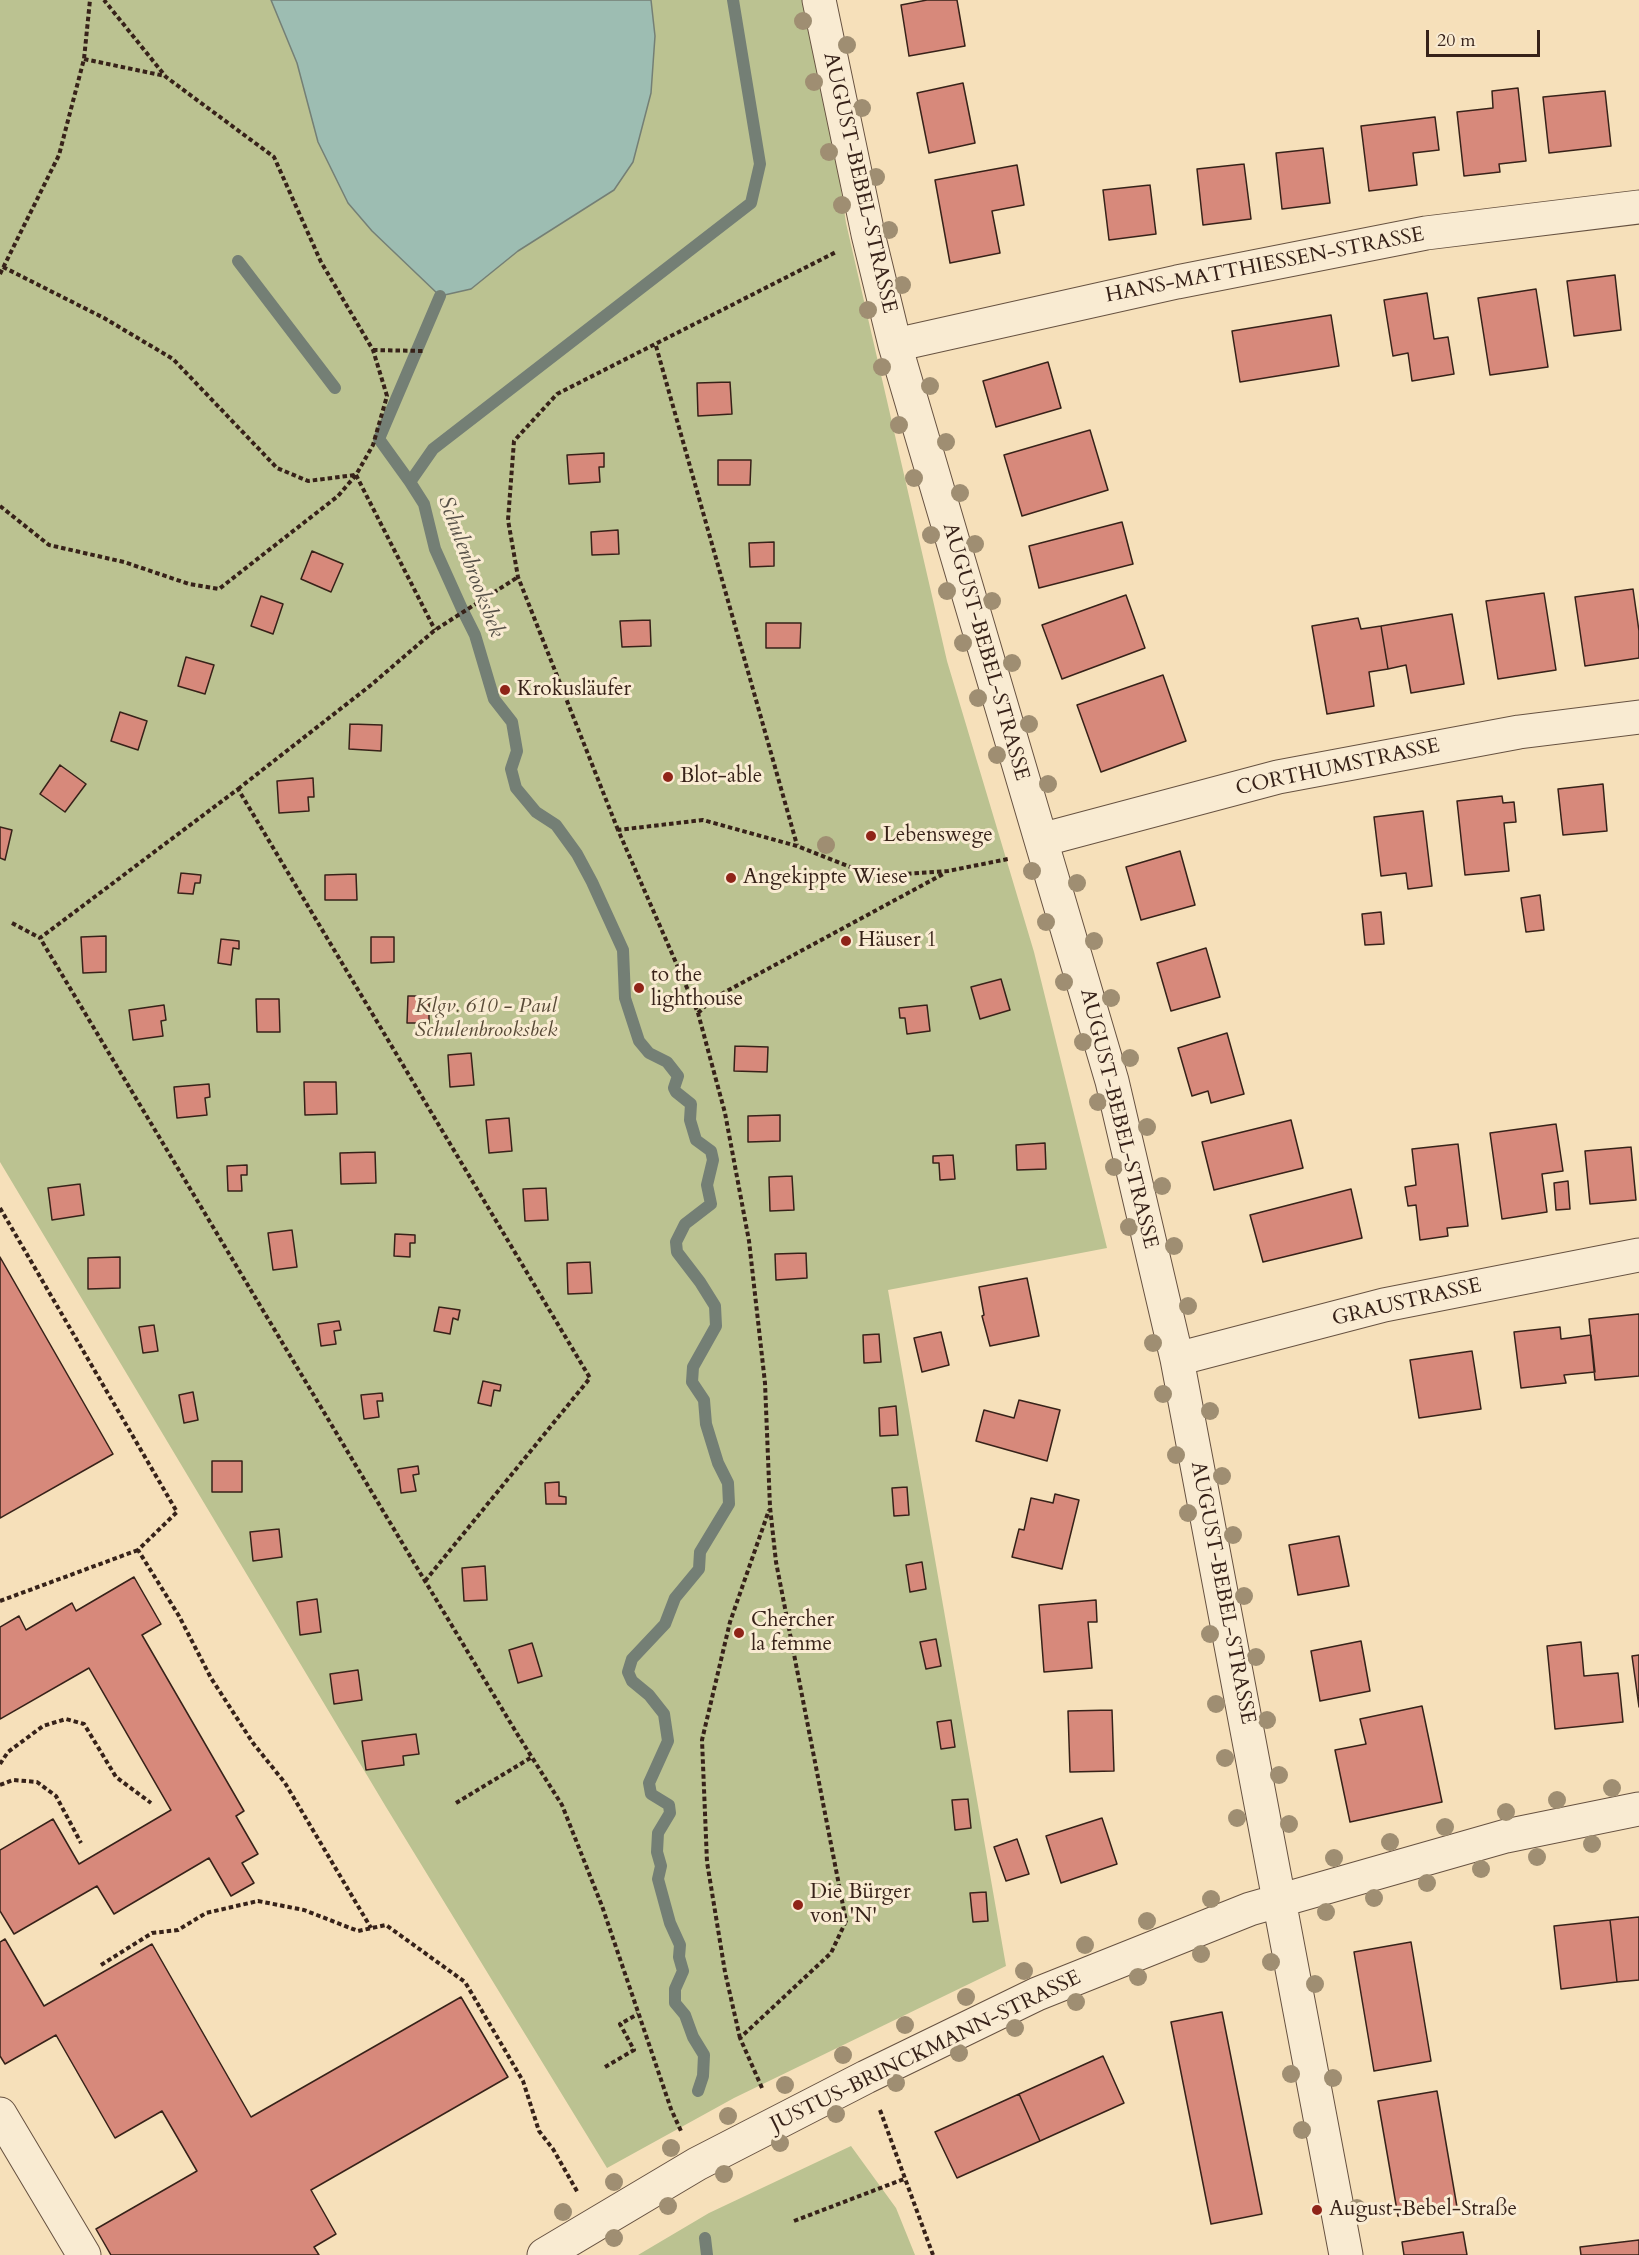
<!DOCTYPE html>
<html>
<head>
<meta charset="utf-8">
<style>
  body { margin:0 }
  #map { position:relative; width:1639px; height:2255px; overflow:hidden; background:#f6e0ba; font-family:Cardo,serif }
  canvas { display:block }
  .scale { position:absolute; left:1426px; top:30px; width:114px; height:27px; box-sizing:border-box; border:3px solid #372219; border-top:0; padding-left:8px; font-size:18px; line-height:21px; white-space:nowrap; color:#372219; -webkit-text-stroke:4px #f9ebd2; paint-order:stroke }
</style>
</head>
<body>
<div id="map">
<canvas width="1639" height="2255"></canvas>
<div class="scale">20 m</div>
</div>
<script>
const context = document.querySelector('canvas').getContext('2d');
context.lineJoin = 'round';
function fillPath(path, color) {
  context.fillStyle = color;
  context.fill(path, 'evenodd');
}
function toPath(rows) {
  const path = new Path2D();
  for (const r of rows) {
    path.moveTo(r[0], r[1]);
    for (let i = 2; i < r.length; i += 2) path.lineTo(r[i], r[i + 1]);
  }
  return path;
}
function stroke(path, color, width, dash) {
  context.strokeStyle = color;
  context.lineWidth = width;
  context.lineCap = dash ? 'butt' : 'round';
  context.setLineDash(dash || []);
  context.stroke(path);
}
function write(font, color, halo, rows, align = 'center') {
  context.font = font + ' Cardo,serif';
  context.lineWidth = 6;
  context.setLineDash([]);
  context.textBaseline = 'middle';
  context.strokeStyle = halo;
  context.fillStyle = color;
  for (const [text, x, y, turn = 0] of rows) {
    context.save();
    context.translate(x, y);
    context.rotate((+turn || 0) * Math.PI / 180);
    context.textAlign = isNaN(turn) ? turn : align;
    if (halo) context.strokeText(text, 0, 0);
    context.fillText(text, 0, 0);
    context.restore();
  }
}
fillPath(toPath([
  [0,0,271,0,297,63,348,203,372,231,440,296,471,289,518,251,614,190,655,36,651,0,813,0,846,223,947,661,1034,952,1107,1248,888,1290,1006,1966,734,2098,607,2168,386,1807,0,1162],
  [851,2146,896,2208,915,2255,638,2255,709,2213]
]), '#bbc291');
const water = toPath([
  [271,0,651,0,655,36,651,93,633,162,614,190,518,251,471,289,440,296,372,231,348,203,318,142,297,63,271,0]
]);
fillPath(water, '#9dbdb2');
stroke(water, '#747f75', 1.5);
stroke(toPath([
  [238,261,335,388],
  [410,482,379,439,440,296],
  [698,2091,703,2076,704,2055,693,2037,685,2015,675,2003,675,1989,683,1971,679,1957,680,1945,670,1923,658,1879,661,1866,657,1852,658,1833,670,1813,669,1805,651,1794,649,1783,668,1741,664,1714,649,1695,632,1681,628,1672,632,1659,665,1624,675,1598,699,1569,700,1552,729,1504,728,1483,718,1463,706,1424,704,1400,692,1382,693,1367,716,1326,715,1306,700,1282,677,1252,676,1242,685,1224,711,1204,707,1185,713,1160,711,1151,696,1140,690,1120,691,1104,676,1092,674,1088,678,1076,667,1062,649,1053,639,1041,625,998,623,950,592,882,577,854,556,825,536,812,516,788,511,769,517,751,512,722,494,699,475,635,462,609,435,549,424,504,410,482,433,449,751,203,760,164,733,0],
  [705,2238,707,2255]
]), '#747f75', 12);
const building = toPath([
  [927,0,957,0,965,46,909,56,901,5,927,0],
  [963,83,975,143,929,153,917,93,963,83],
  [1518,88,1526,161,1499,164,1500,172,1464,176,1457,112,1493,108,1492,91,1518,88],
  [1605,91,1611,146,1549,153,1543,97,1605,91],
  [1435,117,1439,150,1413,153,1417,185,1369,191,1361,126,1435,117],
  [1323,148,1330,203,1282,209,1276,153,1323,148],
  [1244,164,1251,219,1203,225,1197,169,1244,164],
  [1017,165,1024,205,992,211,1000,253,950,263,935,180,1017,165],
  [1150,185,1156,234,1109,240,1103,190,1150,185],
  [1615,275,1621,330,1574,336,1567,281,1615,275],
  [1536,289,1548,367,1490,375,1478,298,1536,289],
  [1427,293,1434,339,1448,337,1454,374,1412,381,1408,353,1393,356,1384,300,1427,293],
  [1331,315,1339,366,1240,382,1232,331,1331,315],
  [1048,362,1061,408,996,427,983,381,1048,362],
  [730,382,732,414,698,416,697,383,730,382],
  [1090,430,1108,490,1022,516,1004,455,1090,430],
  [604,453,604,467,599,467,600,482,569,484,567,455,604,453],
  [718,460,751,460,750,485,718,485,718,460],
  [1122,522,1133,564,1039,588,1029,546,1122,522],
  [618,530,619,554,592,555,591,532,618,530],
  [774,542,774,566,750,567,749,543,774,542],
  [312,551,343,564,331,592,301,579,312,551],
  [1633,589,1639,631,1639,658,1585,666,1575,597,1633,589],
  [1544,593,1556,670,1498,679,1486,601,1544,593],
  [1126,595,1145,648,1062,679,1042,625,1126,595],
  [261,596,283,604,273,634,251,626,261,596],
  [1452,614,1464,684,1411,693,1406,665,1388,669,1381,626,1452,614],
  [1358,618,1361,629,1381,626,1388,669,1369,672,1374,706,1327,714,1312,626,1358,618],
  [650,620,651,646,622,647,620,621,650,620],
  [766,623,801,623,800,648,766,648,766,623],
  [186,657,214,665,205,694,178,686,186,657],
  [1163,675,1186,741,1101,772,1077,705,1163,675],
  [120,712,147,721,138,750,111,741,120,712],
  [350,724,382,725,381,751,349,749,350,724],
  [60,765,86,784,65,812,40,794,60,765],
  [313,778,314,797,308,797,309,811,279,813,277,781,313,778],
  [1603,784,1607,831,1563,835,1558,789,1603,784],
  [1502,796,1503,803,1514,802,1516,822,1504,823,1509,871,1465,875,1457,801,1502,796],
  [1423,811,1432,886,1408,889,1406,873,1381,876,1374,817,1423,811],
  [0,827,12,830,5,860,0,858,0,827],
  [1180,851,1195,905,1141,920,1126,867,1180,851],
  [181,873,201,875,200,883,195,883,193,894,178,893,181,873],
  [356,874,357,900,325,900,325,875,356,874],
  [1540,895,1544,930,1526,932,1521,898,1540,895],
  [1381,912,1384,944,1365,945,1362,914,1381,912],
  [106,936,106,972,83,973,81,937,106,936],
  [371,937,394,937,394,962,371,963,371,937],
  [221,939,239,941,239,949,233,948,231,965,218,963,221,939],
  [1206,948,1220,997,1171,1011,1157,963,1206,948],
  [1001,979,1010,1010,980,1019,971,987,1001,979],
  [408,996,429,996,429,1023,407,1023,408,996],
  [256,999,279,999,280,1032,257,1032,256,999],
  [164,1005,166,1020,161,1021,163,1036,133,1040,129,1010,164,1005],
  [927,1005,930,1031,907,1034,905,1018,900,1018,899,1008,927,1005],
  [1227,1033,1244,1094,1211,1103,1208,1091,1192,1096,1178,1048,1227,1033],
  [735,1046,768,1047,767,1072,734,1071,735,1046],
  [471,1053,474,1085,450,1087,448,1055,471,1053],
  [304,1082,336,1082,337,1114,305,1115,304,1082],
  [209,1084,210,1097,205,1098,207,1115,177,1118,174,1087,209,1084],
  [780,1115,780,1141,748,1142,748,1116,780,1115],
  [509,1118,512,1151,489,1153,486,1120,509,1118],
  [1291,1120,1303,1168,1214,1190,1202,1142,1291,1120],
  [1556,1124,1563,1171,1542,1174,1547,1212,1502,1219,1490,1133,1556,1124],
  [1045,1143,1046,1169,1017,1170,1016,1145,1045,1143],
  [1458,1144,1468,1226,1447,1228,1448,1236,1420,1240,1416,1205,1408,1206,1405,1187,1416,1185,1412,1149,1458,1144],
  [1631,1147,1636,1200,1590,1204,1585,1151,1631,1147],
  [375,1152,376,1183,341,1184,340,1153,375,1152],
  [953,1155,955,1179,940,1180,939,1163,933,1163,933,1156,953,1155],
  [247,1165,247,1175,241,1175,242,1191,228,1191,227,1166,247,1165],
  [792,1176,794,1210,770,1211,769,1177,792,1176],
  [1568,1181,1570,1209,1556,1210,1554,1183,1568,1181],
  [80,1184,84,1215,52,1220,48,1188,80,1184],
  [546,1188,548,1220,525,1221,523,1189,546,1188],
  [1351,1189,1362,1238,1263,1262,1250,1215,1351,1189],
  [292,1230,297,1267,273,1270,268,1233,292,1230],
  [395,1234,415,1235,415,1243,410,1243,410,1257,394,1256,395,1234],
  [806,1253,807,1278,776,1280,775,1254,806,1253],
  [0,1257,113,1454,0,1518,0,1257],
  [120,1257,120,1288,88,1289,88,1258,120,1257],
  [590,1262,592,1293,568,1294,567,1263,590,1262],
  [1027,1278,1039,1336,990,1346,982,1316,984,1315,979,1287,1027,1278],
  [439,1307,460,1310,458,1320,453,1318,450,1334,434,1331,439,1307],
  [1639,1314,1639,1376,1595,1380,1589,1319,1639,1314],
  [339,1321,341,1330,334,1331,336,1344,321,1346,318,1324,339,1321],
  [154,1325,158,1351,143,1353,139,1327,154,1325],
  [1560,1327,1561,1339,1591,1335,1595,1372,1564,1375,1566,1383,1521,1388,1514,1332,1560,1327],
  [941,1332,949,1365,922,1372,914,1338,941,1332],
  [879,1334,881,1362,864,1363,863,1335,879,1334],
  [1472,1351,1481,1409,1419,1418,1410,1360,1472,1351],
  [483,1381,501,1385,500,1391,494,1390,491,1406,478,1403,483,1381],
  [193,1392,198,1420,184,1423,179,1395,193,1392],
  [382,1393,383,1401,377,1401,379,1417,364,1419,361,1395,382,1393],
  [1019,1400,1060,1410,1047,1461,976,1441,984,1410,1014,1418,1019,1400],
  [896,1406,898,1435,880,1436,879,1408,896,1406],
  [212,1461,242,1461,242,1492,212,1492,212,1461],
  [418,1466,419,1474,413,1475,416,1491,401,1493,398,1469,418,1466],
  [559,1482,559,1496,566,1497,566,1504,546,1504,545,1483,559,1482],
  [907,1487,909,1515,894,1516,892,1488,907,1487],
  [1055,1494,1079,1500,1062,1569,1012,1557,1019,1529,1024,1530,1031,1498,1053,1503,1055,1494],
  [279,1529,282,1557,253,1561,250,1532,279,1529],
  [1339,1536,1349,1586,1298,1595,1289,1545,1339,1536],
  [922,1562,926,1589,910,1592,906,1565,922,1562],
  [485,1566,487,1600,464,1601,462,1568,485,1566],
  [134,1577,161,1624,142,1635,244,1811,236,1816,258,1854,242,1863,254,1883,231,1896,209,1858,114,1914,97,1886,14,1934,0,1911,0,1850,53,1819,79,1864,171,1810,89,1668,0,1719,0,1627,19,1616,26,1630,72,1603,76,1611,134,1577],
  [317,1599,321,1632,300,1635,297,1602,317,1599],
  [1096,1600,1097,1622,1088,1622,1092,1668,1044,1672,1039,1605,1096,1600],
  [936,1639,941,1666,926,1669,920,1642,936,1639],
  [1361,1641,1370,1691,1320,1701,1311,1651,1361,1641],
  [1581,1642,1584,1676,1618,1673,1623,1722,1555,1729,1547,1646,1581,1642],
  [532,1643,542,1676,518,1683,509,1650,532,1643],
  [1639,1655,1639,1707,1632,1656,1639,1655],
  [358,1670,362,1700,334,1704,330,1674,358,1670],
  [1422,1706,1442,1802,1350,1822,1335,1750,1366,1744,1360,1719,1422,1706],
  [1112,1710,1114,1771,1070,1772,1068,1711,1112,1710],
  [951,1720,955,1747,941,1749,937,1722,951,1720],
  [416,1734,419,1754,403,1756,404,1765,366,1770,362,1741,416,1734],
  [968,1799,971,1828,955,1830,952,1800,968,1799],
  [1102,1818,1117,1864,1061,1883,1046,1836,1102,1818],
  [1017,1839,1029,1874,1006,1881,994,1847,1017,1839],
  [986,1892,988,1921,973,1922,970,1893,986,1892],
  [1639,1917,1639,1980,1617,1982,1610,1920,1639,1917],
  [1610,1920,1617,1982,1561,1989,1554,1926,1610,1920],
  [5,1939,44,2006,152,1944,251,2117,461,1997,508,2077,311,2190,336,2234,314,2247,319,2255,111,2255,96,2229,197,2171,162,2111,115,2138,56,2035,5,2064,0,2056,0,1942,5,1939],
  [1411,1942,1431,2061,1374,2071,1354,1952,1411,1942],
  [1222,2012,1262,2214,1211,2224,1171,2022,1222,2012],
  [1103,2056,1124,2103,1040,2141,1019,2094,1103,2056],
  [1437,2091,1457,2207,1398,2216,1378,2101,1437,2091],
  [1019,2094,1040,2141,957,2178,935,2132,1019,2094],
  [1463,2232,1467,2255,1404,2255,1402,2242,1463,2232],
  [1639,2240,1639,2255,1581,2255,1580,2247,1639,2240]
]);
fillPath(building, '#d7897b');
stroke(building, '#372219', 1.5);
const minor = toPath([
  [819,0,868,234,895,345,1112,1081,1177,1359,1346,2255],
  [895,345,1177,282,1426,233,1639,207],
  [1041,840,1278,777,1519,732,1639,717],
  [1177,1359,1384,1305,1639,1255],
  [0,2114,84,2255],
  [544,2255,697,2164,866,2077,1037,1994,1250,1909,1506,1836,1639,1809]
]);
stroke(minor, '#675241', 35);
stroke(toPath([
  [84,59,165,76],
  [3,267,104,318,173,359,277,468,308,481,355,475],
  [0,274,59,155,84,59,90,0],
  [656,346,797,845],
  [373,350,423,351],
  [356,475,435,630],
  [0,506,49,545,124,562,189,584,219,589,338,496,356,475,373,445,387,396,373,350,321,262,274,157,166,77,104,0],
  [238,789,371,685,435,630,518,577],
  [618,830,518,577,508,520,514,441,557,394,836,252],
  [12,923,40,938],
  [698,1013,714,998,945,873],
  [0,1208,177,1512,138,1550,179,1616,211,1678,253,1743,285,1783,371,1928],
  [425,1581,590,1378,238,789,40,938,425,1581,516,1732,562,1805,602,1906,671,2109,681,2131],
  [0,1601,138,1550],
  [0,1764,8,1752,43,1726,66,1719,84,1724,116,1777,151,1803],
  [0,1785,13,1780,37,1782,56,1796,81,1843],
  [456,1803,532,1757],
  [101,1965,152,1933,178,1930,206,1913,258,1901,304,1910,358,1931,386,1925,465,1982,523,2081,539,2131,553,2149,578,2193],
  [740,2038,725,1972,707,1862,702,1740,730,1622,769,1510],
  [605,2067,634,2050,620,2024,638,2014],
  [762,2088,740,2038,831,1953,846,1921,776,1562,770,1507,765,1383,749,1241,725,1113,698,1013,618,830,703,820,797,846,873,876,948,871,1008,859],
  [880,2110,933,2255],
  [794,2221,904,2179]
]), '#372219', 4, [4.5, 3]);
stroke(minor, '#f9ebd2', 33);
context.fillStyle = '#9f8e72';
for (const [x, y] of [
  [803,21],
  [847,45],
  [814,82],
  [862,108],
  [829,152],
  [876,177],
  [842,205],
  [889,230],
  [902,285],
  [868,310],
  [882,367],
  [930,386],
  [899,425],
  [946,442],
  [914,478],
  [960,493],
  [931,535],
  [975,544],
  [947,591],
  [992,601],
  [963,643],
  [1012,663],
  [978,698],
  [1029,724],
  [997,755],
  [1048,784],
  [826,845],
  [1032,871],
  [1077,883],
  [1046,922],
  [1094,941],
  [1064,982],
  [1111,998],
  [1083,1042],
  [1130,1058],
  [1098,1102],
  [1147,1127],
  [1114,1167],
  [1162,1186],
  [1129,1227],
  [1174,1246],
  [1188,1306],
  [1153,1343],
  [1163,1394],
  [1210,1411],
  [1176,1455],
  [1222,1476],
  [1188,1513],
  [1233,1535],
  [1244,1596],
  [1210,1634],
  [1256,1657],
  [1216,1704],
  [1267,1720],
  [1225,1758],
  [1279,1775],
  [1612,1788],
  [1557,1800],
  [1506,1812],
  [1237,1818],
  [1289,1824],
  [1445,1827],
  [1390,1842],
  [1592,1844],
  [1537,1857],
  [1334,1858],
  [1481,1869],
  [1427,1883],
  [1374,1898],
  [1211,1899],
  [1326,1912],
  [1147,1921],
  [1085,1945],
  [1201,1954],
  [1271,1962],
  [1024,1971],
  [1138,1977],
  [1315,1984],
  [966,1997],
  [1076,2002],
  [905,2025],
  [1015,2028],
  [959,2053],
  [843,2055],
  [1291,2074],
  [1333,2078],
  [896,2083],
  [785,2085],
  [836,2114],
  [728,2116],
  [1302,2130],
  [780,2143],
  [671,2148],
  [724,2174],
  [614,2182],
  [668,2206],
  [1357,2208],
  [563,2212],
  [614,2238]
]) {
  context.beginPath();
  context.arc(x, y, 9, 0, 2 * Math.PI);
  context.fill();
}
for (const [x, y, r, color] of [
  [505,690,6,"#8f2418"],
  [668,777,6,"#8f2418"],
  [871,836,6,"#8f2418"],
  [731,878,6,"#8f2418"],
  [846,941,6,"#8f2418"],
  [639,988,6,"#8f2418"],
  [739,1633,6,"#8f2418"],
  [798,1905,6,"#8f2418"],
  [1317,2210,6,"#8f2418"]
]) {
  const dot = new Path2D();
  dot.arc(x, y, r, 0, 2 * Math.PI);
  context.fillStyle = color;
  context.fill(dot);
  stroke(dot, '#f9ebd2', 2);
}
write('21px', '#372219', '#f9ebd2', [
  ["AUGUST-BEBEL-STRASSE",859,183,77],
  ["HANS-MATTHIESSEN-STRASSE",1265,266,-11],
  ["AUGUST-BEBEL-STRASSE",985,652,74],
  ["CORTHUMSTRASSE",1338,768,-12],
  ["AUGUST-BEBEL-STRASSE",1118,1119,76],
  ["GRAUSTRASSE",1407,1303,-13],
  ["AUGUST-BEBEL-STRASSE",1222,1593,79],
  ["JUSTUS-BRINCKMANN-STRASSE",926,2052,-26]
]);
write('21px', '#372219', '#f9ebd2', [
  ["Krokusläufer",517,690],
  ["Blot-able",680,777],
  ["Lebenswege",883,836],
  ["Angekippte Wiese",743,878],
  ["Häuser 1",858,941],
  ["to the",651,976],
  ["lighthouse",651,1000],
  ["Chercher",751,1621],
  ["la femme",751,1645],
  ["Die Bürger",810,1893],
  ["von 'N'",810,1917],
  ["August-Bebel-Straße",1329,2210]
], 'left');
write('italic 21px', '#584a37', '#f9ebd2', [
  ["Klgv. 610 - Paul",486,1007],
  ["Schulenbrooksbek",486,1031]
]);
write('italic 22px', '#565047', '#f9ebd2', [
  ["Schulenbrooksbek",470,567,69]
]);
</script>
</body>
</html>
